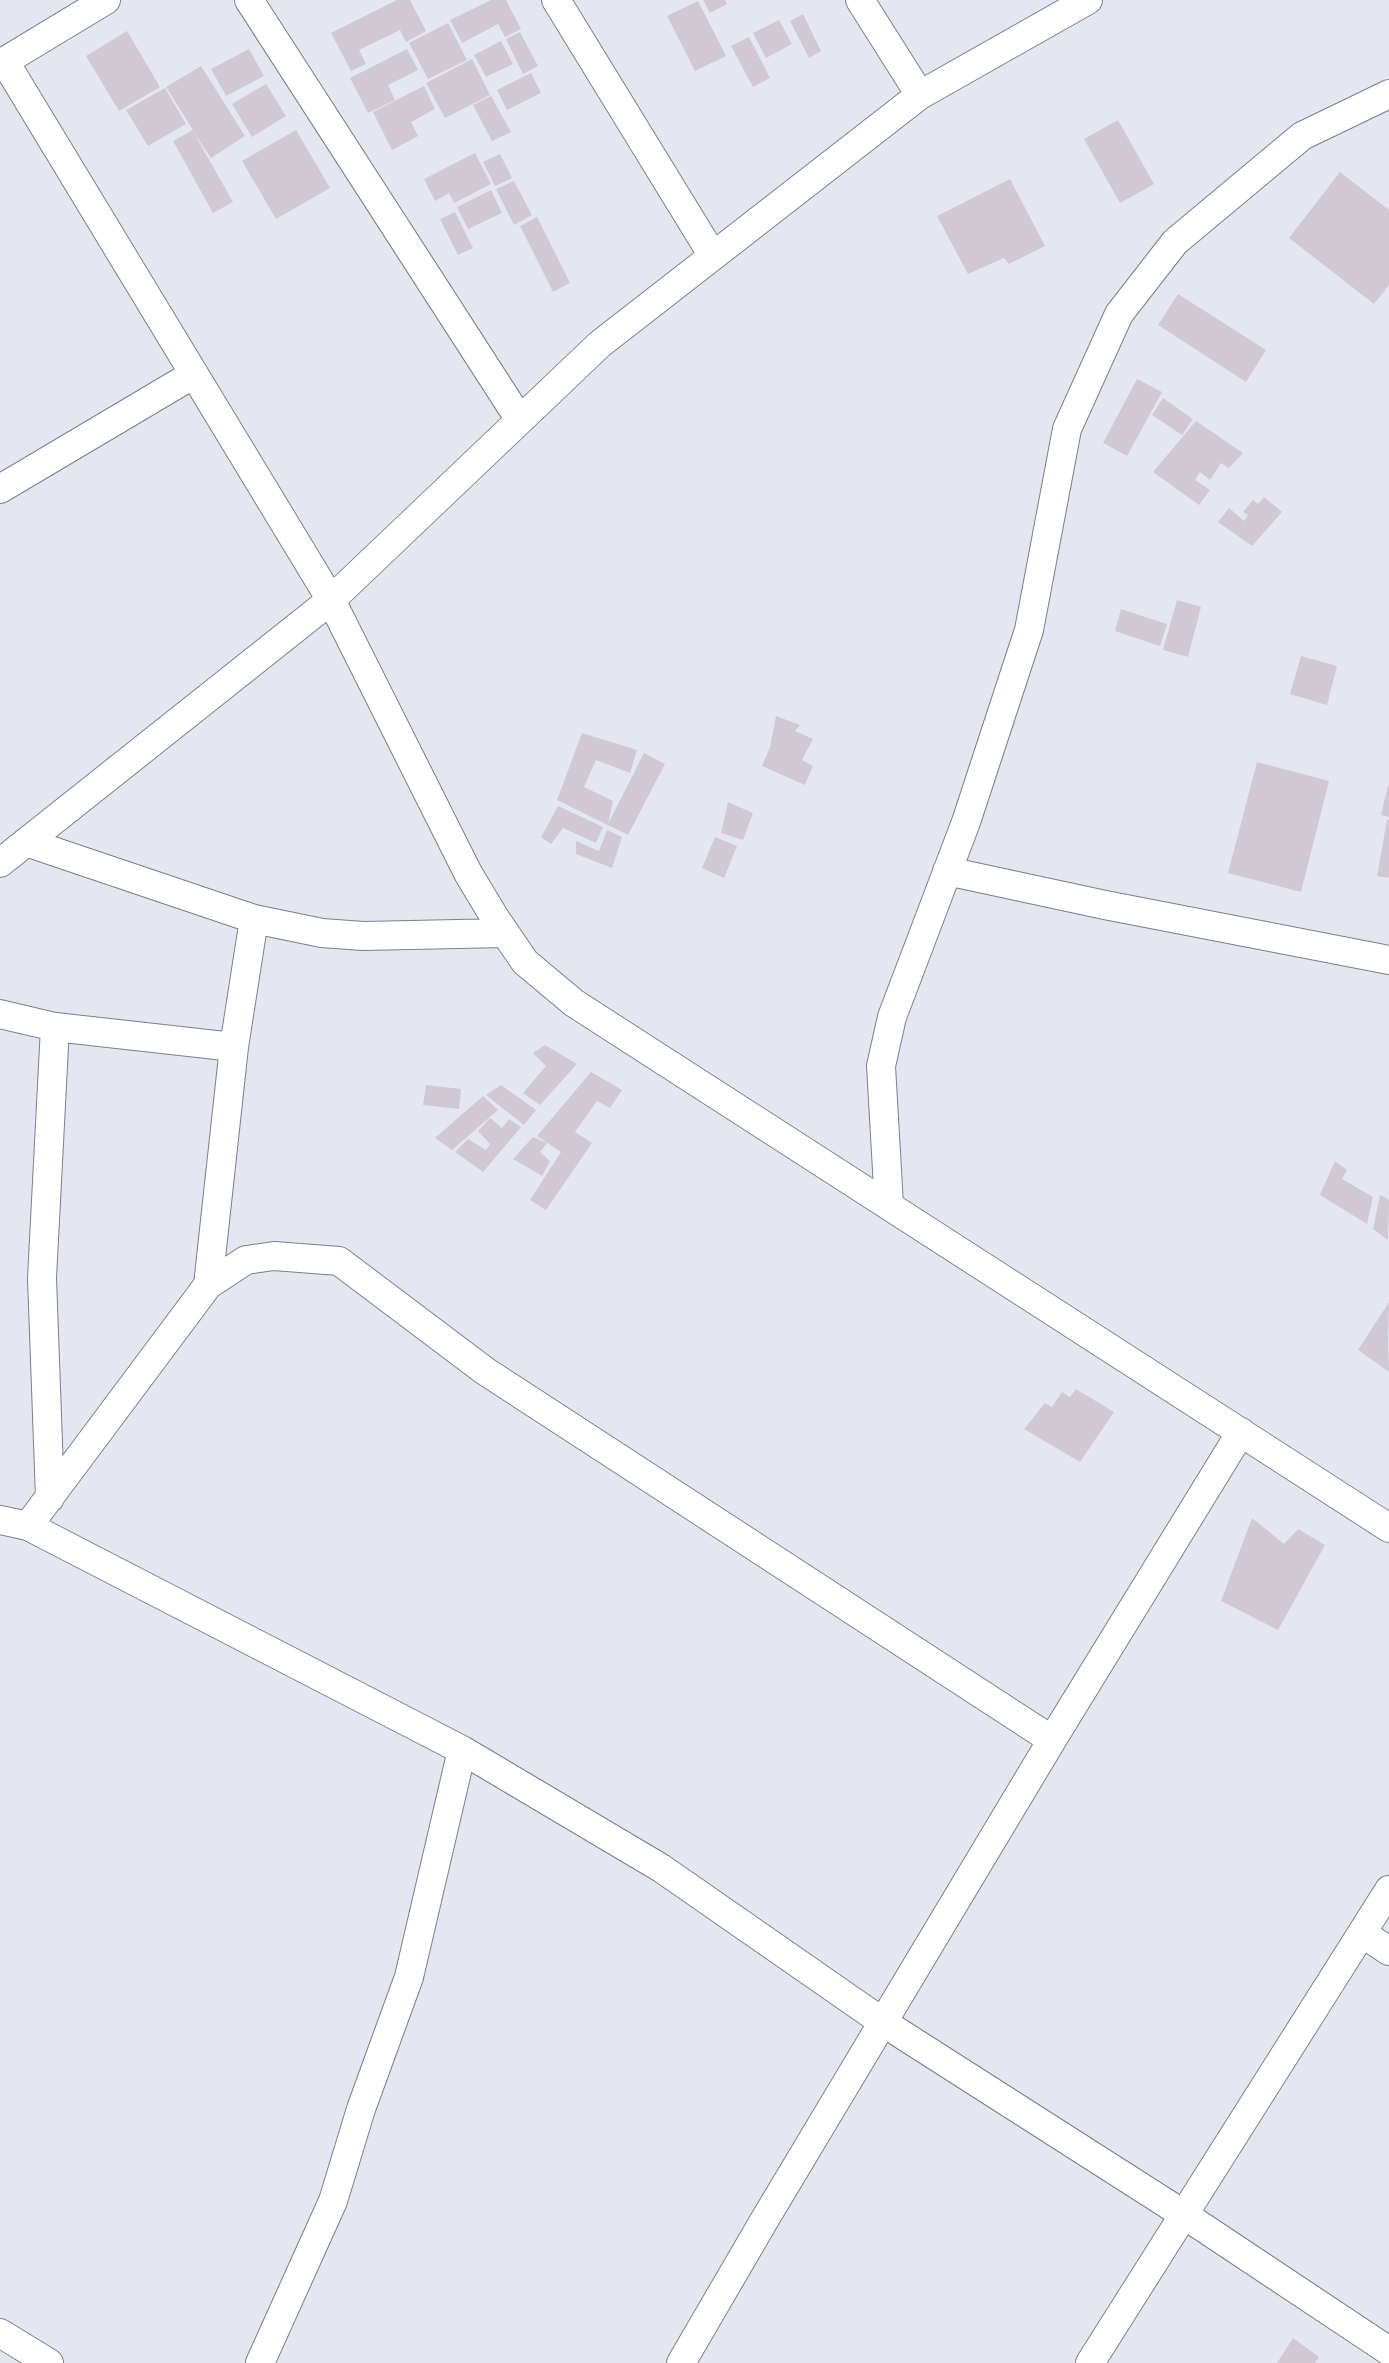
<!DOCTYPE html>
<html>
<head>
<meta charset="utf-8">
<style>
  body { margin:0 }
  canvas { display:block; background:#e4e6f2 }
</style>
</head>
<body>
<canvas width="1389" height="2363"></canvas>
<script>
const context = document.querySelector('canvas').getContext('2d');
context.lineJoin = 'round';
function fillPath(path, color) {
  context.fillStyle = color;
  context.fill(path, 'evenodd');
}
function toPath(rows) {
  const path = new Path2D();
  for (const r of rows) {
    path.moveTo(r[0], r[1]);
    for (let i = 2; i < r.length; i += 2) path.lineTo(r[i], r[i + 1]);
  }
  return path;
}
function stroke(path, color, width, dash) {
  context.strokeStyle = color;
  context.lineWidth = width;
  context.lineCap = dash ? 'butt' : 'round';
  context.setLineDash(dash || []);
  context.stroke(path);
}
fillPath(toPath([
  [397,0,410,0,426,31,406,42,400,30,359,50,366,64,351,71,331,33],
  [491,0,506,0,521,29,505,37,498,24,462,43,450,20],
  [703,0,725,0,727,4,710,13],
  [698,1,726,56,695,71,667,16],
  [803,14,821,51,809,58,790,21],
  [779,20,792,44,766,58,753,33],
  [448,23,467,60,428,79,409,43],
  [127,31,160,87,119,111,86,56],
  [520,32,538,66,523,74,506,39],
  [749,37,770,78,753,87,731,46],
  [501,41,513,64,486,77,474,55],
  [249,49,264,76,226,96,211,69],
  [407,49,418,70,388,85,395,100,368,113,350,78],
  [472,59,490,95,445,118,426,83],
  [201,66,245,136,211,158,194,133,233,202,213,213,173,141,193,130,166,87],
  [531,73,541,93,507,110,497,90],
  [266,84,286,116,252,137,232,104],
  [424,86,435,109,411,122,418,136,392,150,373,112],
  [165,88,186,124,148,146,126,110],
  [491,96,511,132,492,141,473,105],
  [1118,120,1154,184,1120,203,1084,139],
  [296,130,330,188,276,219,242,161],
  [475,153,491,184,454,203,449,193,435,201,424,179],
  [500,154,512,178,495,186,483,162],
  [1340,172,1389,210,1389,285,1374,304,1289,238],
  [1010,179,1045,246,1009,264,1004,258,968,274,937,216],
  [514,181,532,215,514,225,496,189],
  [491,190,502,213,468,229,457,207],
  [455,212,473,248,458,255,440,219],
  [537,217,570,283,553,292,520,226],
  [1178,294,1266,350,1246,382,1158,325],
  [1137,379,1162,392,1127,456,1103,443],
  [1163,398,1193,419,1182,435,1152,415],
  [1196,421,1243,453,1229,468,1221,463,1210,480,1200,472,1195,480,1210,490,1199,505,1153,472],
  [1264,497,1282,512,1252,546,1218,522,1229,508,1244,521,1248,515,1243,512,1253,500,1258,504],
  [1177,600,1201,607,1188,657,1163,650],
  [1121,609,1167,624,1160,646,1115,631],
  [1301,656,1337,666,1327,705,1290,694],
  [776,716,800,725,795,731,813,739,802,760,813,766,805,785,762,766,770,747],
  [582,733,637,750,630,773,596,760,584,787,613,801,608,824,644,753,665,764,628,835,557,800],
  [1257,762,1329,781,1301,892,1228,873],
  [1388,786,1389,786,1389,817,1381,815],
  [728,802,753,813,743,840,721,833],
  [558,806,603,827,596,843,563,828,551,844,541,837],
  [1387,820,1389,820,1389,878,1377,876],
  [607,830,622,837,612,868,576,854,576,841,599,851],
  [715,837,737,846,724,878,702,868],
  [545,1045,577,1064,540,1105,523,1093,546,1066,533,1053],
  [591,1072,622,1090,610,1108,597,1101,575,1132,592,1143,546,1210,530,1200,561,1152,537,1136],
  [426,1085,461,1089,459,1109,423,1105],
  [501,1085,536,1110,524,1125,486,1095],
  [483,1096,498,1110,452,1150,435,1138],
  [490,1118,502,1128,509,1119,521,1127,483,1172,455,1152,468,1139,486,1150,490,1144,478,1131],
  [533,1137,547,1143,540,1152,550,1161,542,1176,513,1159],
  [1335,1161,1347,1170,1342,1179,1373,1197,1367,1224,1320,1195],
  [1380,1195,1389,1200,1388,1240,1373,1229],
  [1389,1302,1388,1343,1389,1372,1358,1350],
  [1076,1389,1114,1412,1080,1462,1024,1429,1045,1403,1052,1407,1062,1392,1070,1397],
  [1252,1518,1284,1544,1298,1529,1325,1545,1278,1630,1221,1601],
  [1293,2338,1319,2357,1315,2363,1277,2363]
]), '#d0c9d4');
const minor = toPath([
  [249,0,520,420],
  [556,0,713,256],
  [860,0,920,95],
  [5,62,331,600,468,873,495,918,525,962,574,1003,1389,1528],
  [0,64,106,0],
  [0,489,194,374],
  [26,842,254,919,322,933,363,936,505,933],
  [0,863,331,600,600,344,920,95,1088,0],
  [947,871,1105,905,1389,960],
  [0,1014,55,1027,234,1047],
  [889,1205,881,1066,892,1017,966,822,1029,630,1067,429,1119,314,1175,242,1302,136,1389,94],
  [208,1285,234,1047,254,919],
  [50,1498,42,1278,55,1027],
  [0,1520,28,1526,208,1285,246,1260,274,1256,339,1261,485,1371,1052,1740],
  [28,1526,462,1750,661,1868,884,2023,1183,2214,1389,2351],
  [1362,1933,1389,1951],
  [0,2333,49,2363],
  [260,2363,333,2201,361,2109,409,1977,462,1750],
  [681,2363,765,2219,1052,1740,1241,1432],
  [1090,2363,1389,1890]
]);
stroke(minor, '#7d7e89', 30);
stroke(minor, '#fff', 28);
</script>
</body>
</html>
